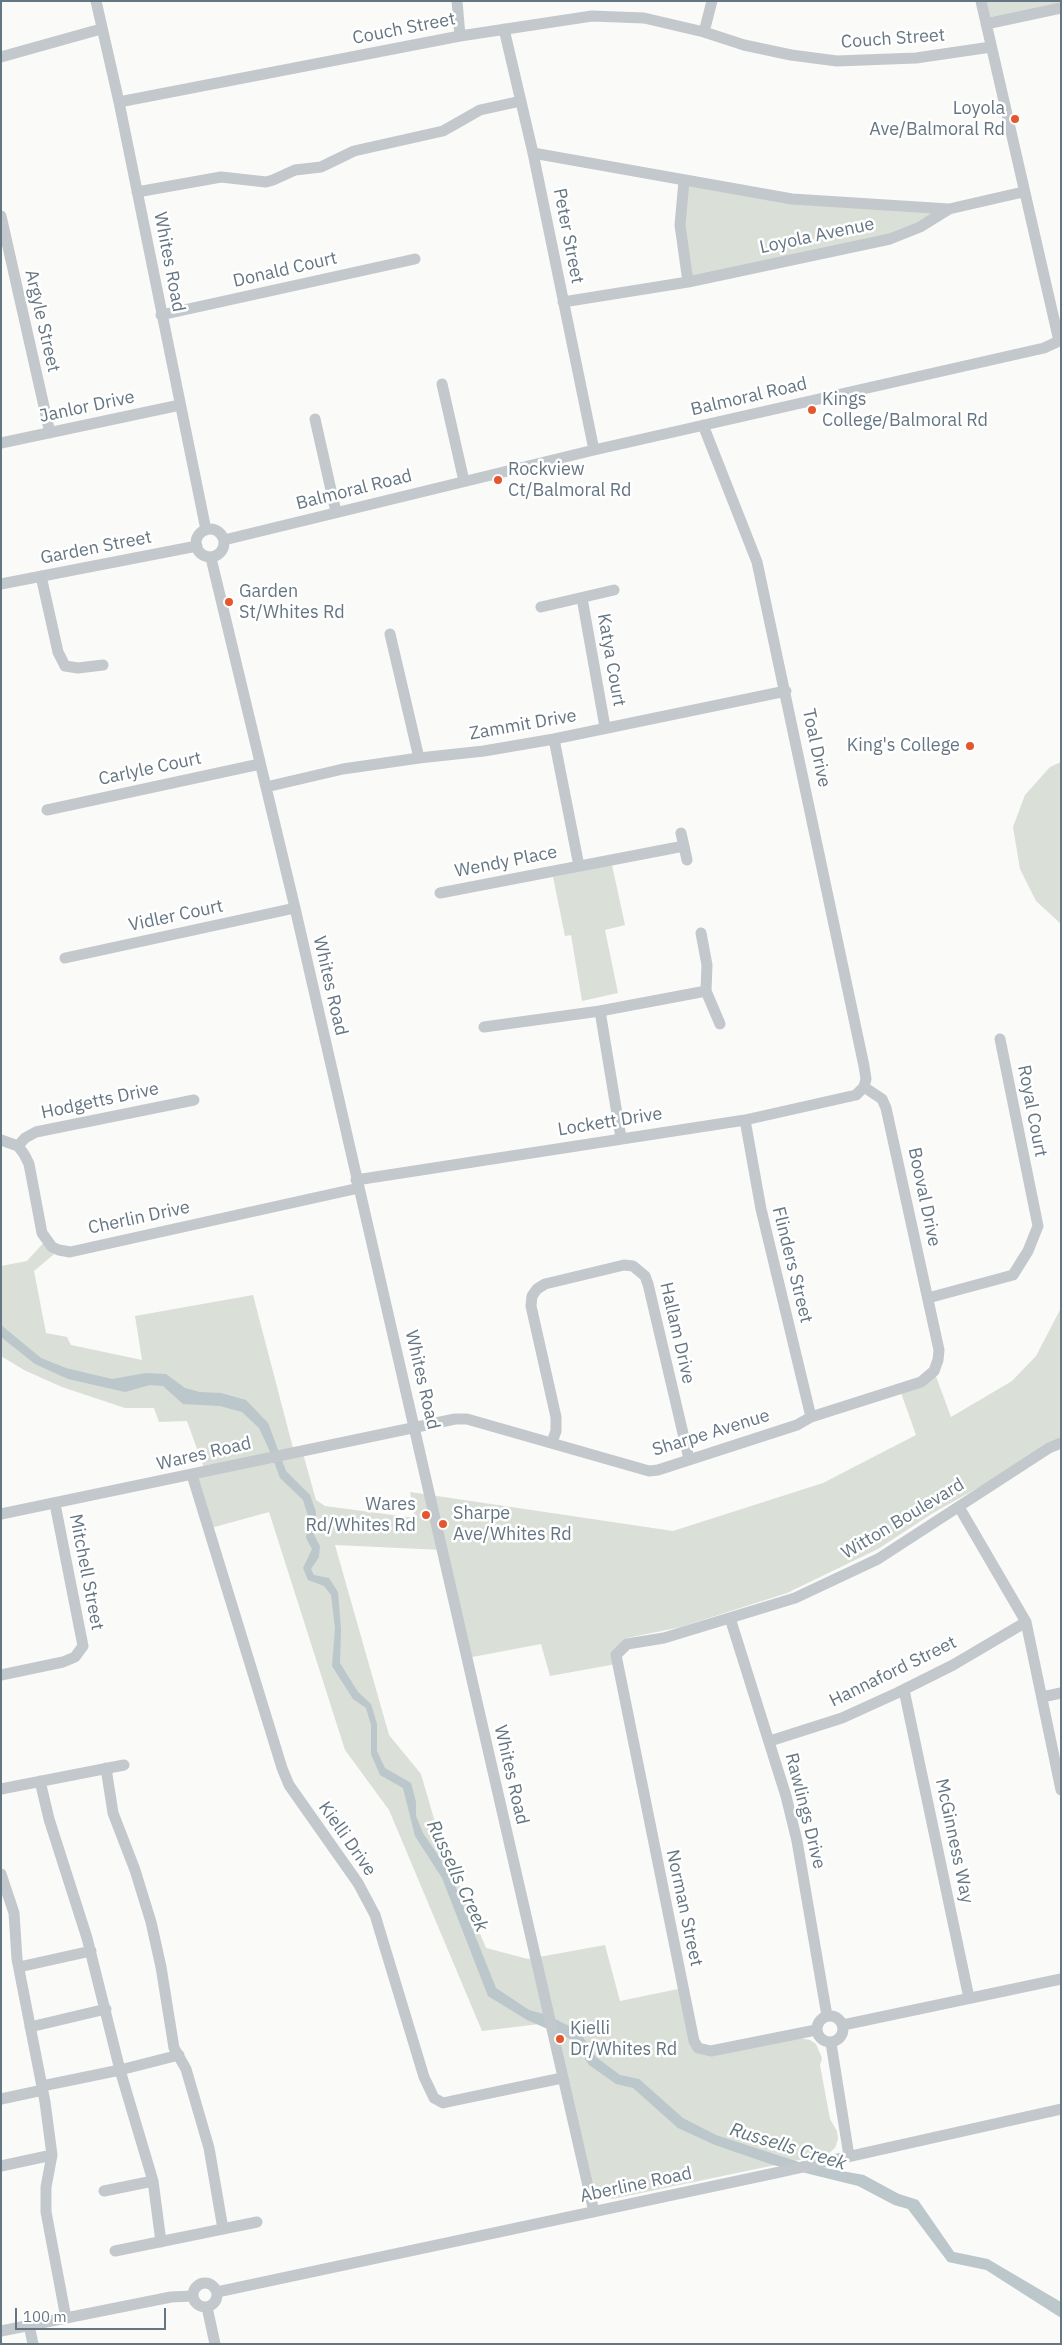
<!DOCTYPE html>
<html>
<head>
<meta charset="utf-8">
<style>
  body { margin:0 }
  #map { position:relative; width:1062px; height:2345px; overflow:hidden; background:#fafaf8; font-family:"IBM Plex Sans",sans-serif }
  canvas { display:block }
  .frame { position:absolute; inset:0; border:2px solid #657683; pointer-events:none }
  .scale { position:absolute; left:15px; top:2308px; width:151px; height:22px; box-sizing:border-box; border:2px solid #657683; border-top:0; padding-left:6px; font-size:15px; line-height:18px; white-space:nowrap; color:#657683; -webkit-text-stroke:4px #fff; paint-order:stroke }
</style>
</head>
<body>
<div id="map">
<canvas width="1062" height="2345"></canvas>
<div class="frame"></div>
<div class="scale">100 m</div>
</div>
<script>
const context = document.querySelector('canvas').getContext('2d');
context.lineJoin = 'round';
function fillPath(path, color) {
  context.fillStyle = color;
  context.fill(path, 'evenodd');
}
function toPath(rows) {
  const path = new Path2D();
  for (const r of rows) {
    if (r.length === 3) {
      path.moveTo(r[0] + r[2], r[1]);
      path.arc(r[0], r[1], r[2], 0, 2 * Math.PI);
      continue;
    }
    path.moveTo(r[0], r[1]);
    for (let i = 2; i < r.length; i += 2) path.lineTo(r[i], r[i + 1]);
  }
  return path;
}
function stroke(path, color, width, dash) {
  context.strokeStyle = color;
  context.lineWidth = width;
  context.lineCap = dash ? 'butt' : 'round';
  context.setLineDash(dash || []);
  context.stroke(path);
}
function write(font, color, halo, rows, align = 'center') {
  context.font = font + ' "IBM Plex Sans",sans-serif';
  context.lineWidth = 5;
  context.setLineDash([]);
  context.textBaseline = 'middle';
  context.strokeStyle = halo;
  context.fillStyle = color;
  for (const [text, x, y, turn = 0] of rows) {
    context.save();
    context.translate(x, y);
    context.rotate((+turn || 0) * Math.PI / 180);
    context.textAlign = isNaN(turn) ? turn : align;
    if (halo) context.strokeText(text, 0, 0);
    context.fillText(text, 0, 0);
    context.restore();
  }
}
fillPath(toPath([
  [981,1,1061,1,1061,8,986,24],
  [684,181,792,199,949,209,920,227,688,282,681,247],
  [1061,762,1061,924,1036,901,1020,869,1013,827,1025,795,1050,767],
  [612,865,625,925,605,930,618,993,582,1001,571,935,565,936,553,877],
  [46,1240,59,1250,34,1271,46,1333,67,1337,71,1345,142,1360,135,1316,253,1295,294,1452,302,1450,316,1500,325,1506,415,1518,410,1492,673,1531,823,1483,916,1435,900,1390,934,1371,951,1417,1012,1381,1036,1356,1061,1308,1061,1444,1054,1445,933,1513,878,1549,787,1593,681,1627,627,1638,627,1644,616,1664,550,1676,541,1644,467,1658,443,1550,335,1545,389,1735,421,1774,439,1836,486,1948,528,1959,605,1945,620,2001,683,1988,698,2048,800,2038,810,2040,816,2044,822,2058,820,2065,830,2119,837,2131,838,2139,835,2148,828,2154,612,2199,602,2194,593,2183,556,2022,482,2031,389,1810,345,1750,269,1512,211,1528,195,1474,205,1471,187,1421,159,1422,154,1408,125,1408,62,1387,24,1370,1,1356,1,1266,27,1261]
]), '#dadfd7');
fillPath(toPath([
  [1,1325,41,1358,66,1368,112,1379,146,1373,166,1374,185,1388,200,1392,221,1393,246,1400,268,1423,286,1471,310,1495,316,1512,314,1535,320,1546,319,1557,311,1569,314,1575,329,1578,338,1592,341,1629,340,1663,358,1692,371,1704,377,1724,377,1751,385,1768,411,1783,416,1802,416,1816,423,1833,450,1873,496,1988,529,2010,547,2015,579,2031,596,2057,620,2075,639,2079,683,2118,716,2135,808,2165,864,2175,899,2194,918,2200,954,2252,988,2259,1061,2302,1061,2318,986,2270,948,2262,908,2209,894,2205,858,2186,773,2165,715,2145,678,2128,633,2088,616,2084,589,2065,573,2040,527,2020,488,1996,442,1878,415,1836,403,1788,380,1775,371,1754,371,1725,366,1708,353,1699,332,1666,335,1628,331,1595,324,1586,308,1580,303,1568,312,1549,306,1538,308,1516,303,1500,280,1478,272,1456,259,1428,242,1412,220,1406,183,1404,163,1386,150,1385,125,1392,68,1379,35,1364,1,1337]
]), '#bbc7cb');
stroke(toPath([
  [96,1,119,102,206,530],
  [457,1,460,36],
  [986,24,1061,8],
  [504,29,533,153,594,450],
  [704,32,712,1],
  [1,57,101,29],
  [119,102,460,36,592,16,644,18,704,32,744,45,791,55,837,61,916,58,991,47],
  [533,153,792,199,949,209,1023,192],
  [684,181,680,225,688,282],
  [137,192,221,177,266,182,273,180,295,170,321,167,354,151,443,131,480,110,521,101],
  [1,216,50,433],
  [563,302,688,282,890,239,920,227,949,209],
  [161,315,415,259],
  [442,384,464,481],
  [315,419,336,512],
  [1,443,180,405],
  [210,543,14],
  [224,540,594,450,1044,348,1059,341,981,1],
  [211,558,295,908,594,2212],
  [41,576,58,652,65,666,78,668,103,665],
  [1,584,197,546],
  [582,598,605,727],
  [541,607,614,590],
  [390,634,419,758],
  [554,739,579,866],
  [266,787,343,769,419,758,484,751,554,739,786,691],
  [47,810,260,764],
  [681,833,684,846],
  [440,893,684,846,687,860],
  [701,933,707,965,706,991,720,1024],
  [65,958,295,908],
  [484,1027,600,1011],
  [745,1120,761,1209,811,1417],
  [621,1138,600,1011,706,991],
  [1,1140,18,1146,24,1154,29,1164,42,1233,52,1247,59,1250,70,1252,359,1188],
  [18,1146,25,1138,36,1132,194,1100],
  [356,1180,745,1120,856,1095,864,1087,866,1079,864,1066,757,562,703,425],
  [928,1298,1013,1275,1028,1251,1038,1226,1000,1039],
  [552,1442,556,1431,556,1417,531,1306,532,1296,537,1289,545,1284,624,1265,633,1266,645,1276,648,1284,689,1459],
  [192,1475,282,1768,289,1785,358,1883,375,1915,424,2077,434,2098,443,2103,452,2101,562,2078],
  [959,1507,1026,1622,1061,1790],
  [1,1514,455,1419,467,1419,649,1471,658,1470,797,1425,811,1417,921,1382,934,1371,938,1360,939,1350,886,1108,882,1099,864,1087],
  [730,1618,786,1796,797,1841,827,2016],
  [1,1675,63,1662,75,1657,83,1646,55,1504],
  [904,1690,969,1998],
  [1042,1697,1061,1693],
  [770,1741,842,1718,897,1693,953,1665,1026,1622],
  [106,1768,113,1813,135,1870,151,1922,161,1967,174,2048,186,2069,209,2148,223,2229],
  [40,1781,49,1819,87,1938,120,2070,153,2181,161,2242],
  [1,1789,124,1765],
  [1,1874,14,1913,17,1959,45,2102,52,2155,46,2187,46,2212,66,2318],
  [19,1967,91,1951],
  [830,2029,13],
  [843,2025,1061,1979],
  [30,2027,106,2009],
  [816,2030,711,2051,698,2048,694,2041,616,1655,627,1644,664,1638,795,1598,878,1559,1049,1448,1061,1443],
  [831,2043,849,2156],
  [42,2086,120,2070,179,2055],
  [1,2099,43,2090],
  [1,2166,52,2155],
  [104,2191,153,2181],
  [115,2251,257,2222],
  [205,2295,12],
  [217,2292,780,2172,1061,2109],
  [207,2307,215,2344],
  [29,2325,33,2344],
  [1,2331,171,2297,193,2296]
]), '#c3c8cc', 11);
for (const [x, y, r, color] of [
  [1015,119,5,"#e4572e"],
  [812,410,5,"#e4572e"],
  [498,480,5,"#e4572e"],
  [229,602,5,"#e4572e"],
  [970,746,5,"#e4572e"],
  [426,1515,5,"#e4572e"],
  [443,1524,5,"#e4572e"],
  [560,2039,5,"#e4572e"]
]) {
  const dot = new Path2D();
  dot.arc(x, y, r, 0, 2 * Math.PI);
  context.fillStyle = color;
  context.fill(dot);
  stroke(dot, '#fff', 2);
}
write('18px', '#657683', '#fff', [
  ["Couch Street",404,29,-11],
  ["Couch Street",893,39,-4],
  ["Peter Street",568,236,79],
  ["Loyola Avenue",817,236,-12],
  ["Whites Road",169,262,79],
  ["Donald Court",285,270,-13],
  ["Argyle Street",42,321,77],
  ["Balmoral Road",749,397,-13],
  ["Janlor Drive",87,407,-12],
  ["Balmoral Road",354,490,-14],
  ["Garden Street",96,548,-11],
  ["Katya Court",611,660,80],
  ["Zammit Drive",523,725,-10],
  ["Toal Drive",816,748,78],
  ["Carlyle Court",150,769,-12],
  ["Wendy Place",506,862,-11],
  ["Vidler Court",176,916,-12],
  ["Whites Road",330,986,77],
  ["Hodgetts Drive",100,1101,-12],
  ["Royal Court",1032,1111,79],
  ["Lockett Drive",610,1122,-9],
  ["Booval Drive",924,1197,78],
  ["Cherlin Drive",139,1218,-12],
  ["Flinders Street",792,1265,76],
  ["Hallam Drive",677,1333,77],
  ["Whites Road",422,1380,77],
  ["Sharpe Avenue",711,1433,-17],
  ["Wares Road",204,1454,-13],
  ["Witton Boulevard",903,1519,-31],
  ["Mitchell Street",86,1572,79],
  ["Hannaford Street",893,1672,-26],
  ["Whites Road",511,1775,77],
  ["Rawlings Drive",805,1811,76],
  ["Kielli Drive",347,1839,55],
  ["McGinness Way",954,1841,78],
  ["Norman Street",684,1908,78],
  ["Aberline Road",636,2185,-12]
]);
write('18px', '#657683', '#fff', [
  ["Loyola",1005,109,"right"],
  ["Ave/Balmoral Rd",1005,130,"right"],
  ["Kings",822,400],
  ["College/Balmoral Rd",822,421],
  ["Rockview",508,470],
  ["Ct/Balmoral Rd",508,491],
  ["Garden",239,592],
  ["St/Whites Rd",239,613],
  ["King's College",960,746,"right"],
  ["Wares",416,1505,"right"],
  ["Rd/Whites Rd",416,1526,"right"],
  ["Sharpe",453,1514],
  ["Ave/Whites Rd",453,1535],
  ["Kielli",570,2029],
  ["Dr/Whites Rd",570,2050]
], 'left');
write('italic 19px', '#60757c', '#fff', [
  ["Russells Creek",457,1876,65],
  ["Russells Creek",788,2147,17]
]);
</script>
</body>
</html>
